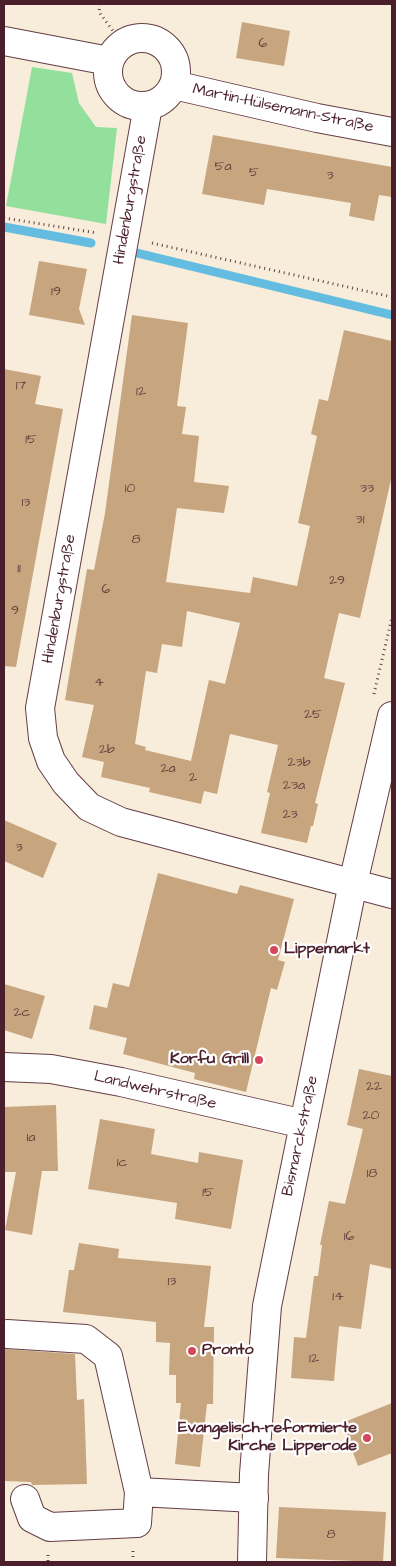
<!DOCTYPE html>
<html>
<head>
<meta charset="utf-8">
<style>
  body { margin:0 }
  #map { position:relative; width:396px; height:1566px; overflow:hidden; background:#f8ecdb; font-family:"Architects Daughter",sans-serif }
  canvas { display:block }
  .frame { position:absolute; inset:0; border:5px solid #4a1f2b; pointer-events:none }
</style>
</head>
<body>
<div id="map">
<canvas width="396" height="1566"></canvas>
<div class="frame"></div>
</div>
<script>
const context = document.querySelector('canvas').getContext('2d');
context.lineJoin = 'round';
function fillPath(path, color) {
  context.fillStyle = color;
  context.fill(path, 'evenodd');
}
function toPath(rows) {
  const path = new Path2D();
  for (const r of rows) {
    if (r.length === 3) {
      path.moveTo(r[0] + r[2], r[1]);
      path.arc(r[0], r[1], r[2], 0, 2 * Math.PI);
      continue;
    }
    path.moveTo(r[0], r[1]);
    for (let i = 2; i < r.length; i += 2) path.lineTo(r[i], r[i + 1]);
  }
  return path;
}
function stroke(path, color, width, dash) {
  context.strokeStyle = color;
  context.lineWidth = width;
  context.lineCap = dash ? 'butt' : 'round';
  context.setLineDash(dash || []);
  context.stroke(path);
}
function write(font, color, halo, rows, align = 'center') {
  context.font = font + ' "Architects Daughter",sans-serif';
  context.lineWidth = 4.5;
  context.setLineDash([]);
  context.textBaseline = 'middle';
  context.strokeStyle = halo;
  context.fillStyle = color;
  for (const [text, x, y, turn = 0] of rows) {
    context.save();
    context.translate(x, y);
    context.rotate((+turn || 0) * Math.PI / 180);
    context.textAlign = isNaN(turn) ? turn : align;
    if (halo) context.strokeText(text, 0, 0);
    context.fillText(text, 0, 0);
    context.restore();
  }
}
fillPath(toPath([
  [32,67,72,73,79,103,96,127,117,128,106,224,6,206]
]), '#93df9c');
stroke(toPath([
  [4,227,91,243],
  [137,253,392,315]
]), '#64bde1', 9);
fillPath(toPath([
  [242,22,290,31,284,66,236,58],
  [213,135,392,167,392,197,379,195,374,221,349,216,351,203,267,189,264,205,202,194],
  [39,261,87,269,79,309,85,325,29,315],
  [132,315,188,323,177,406,186,407,182,434,199,436,194,482,229,486,224,513,177,508,166,582,250,593,253,577,297,586,310,526,298,523,317,436,311,434,319,399,328,401,344,330,392,341,392,475,360,618,339,613,324,678,345,683,315,803,318,804,313,826,311,826,307,843,261,833,270,793,267,792,278,745,230,734,217,794,204,791,201,804,149,792,150,788,101,777,104,762,82,757,94,705,65,700,87,569,94,570,105,513],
  [187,611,240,623,225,684,209,680,191,761,145,750,146,747,135,744,146,671,157,673,162,644,182,647],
  [4,369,41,376,35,404,63,409,16,667,4,666],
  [4,820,57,843,43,878,4,861],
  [158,873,237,894,240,885,294,899,278,960,285,962,277,990,271,988,246,1092,194,1079,195,1073,123,1054,127,1038,89,1029,94,1005,107,1008,113,983,129,987],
  [4,984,45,996,32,1039,4,1030],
  [359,1069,392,1076,392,1269,370,1264,361,1329,339,1326,334,1381,291,1378,294,1337,306,1338,314,1276,318,1276,322,1245,320,1245,329,1201,345,1204,363,1129,347,1125],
  [56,1105,58,1171,42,1171,32,1235,5,1230,16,1172,4,1172,4,1107],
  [100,1119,155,1129,151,1154,198,1163,199,1152,243,1160,231,1229,175,1219,177,1203,88,1189],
  [79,1243,119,1249,118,1258,211,1266,204,1327,214,1327,213,1404,207,1404,200,1467,175,1464,181,1403,176,1403,176,1375,169,1375,170,1343,156,1342,156,1322,63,1312,69,1270,74,1270],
  [4,1349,75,1354,77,1400,84,1399,87,1484,32,1485,31,1482,4,1481],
  [392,1403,392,1453,358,1466,342,1423],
  [279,1507,386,1512,383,1562,276,1558]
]), '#c7a57f');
const minor = toPath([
  [142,72,34],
  [4,41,109,61],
  [174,85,317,118,392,132],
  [148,106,40,708,43,738,51,761,66,783,89,807,121,822,392,894],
  [4,1067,51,1069,121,1082,304,1124],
  [7,1334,86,1339,108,1356,139,1492],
  [25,1499,32,1518,50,1527,137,1523,139,1492,254,1498]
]);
const major = toPath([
  [252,1562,254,1474,267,1306,353,883,392,716]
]);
stroke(minor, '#643e45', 30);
stroke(major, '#643e45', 30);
stroke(toPath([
  [100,4,99,12,113,31],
  [4,218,97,233],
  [152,243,392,297],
  [374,694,392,617],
  [48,1555,48,1562],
  [133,1562,133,1550]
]), '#643e45', 3, [1, 4]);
stroke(minor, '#fff', 28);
stroke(major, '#fff', 28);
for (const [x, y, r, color] of [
  [274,950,5,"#d1495b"],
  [259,1060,5,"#d1495b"],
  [192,1351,5,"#d1495b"],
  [367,1438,5,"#d1495b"]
]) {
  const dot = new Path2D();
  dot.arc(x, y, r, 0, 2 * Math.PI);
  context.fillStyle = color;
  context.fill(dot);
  stroke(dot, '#fff', 2);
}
write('14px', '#694040', null, [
  ["6",263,44],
  ["5a",223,167],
  ["5",254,173],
  ["3",330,176],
  ["19",56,292],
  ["17",21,386],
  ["12",141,392],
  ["15",31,440],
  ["10",130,489],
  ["33",367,489],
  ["13",26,503],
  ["31",360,520],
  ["8",136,540],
  ["11",19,569],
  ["29",337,581],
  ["6",106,590],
  ["9",15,611],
  ["4",99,683],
  ["25",313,715],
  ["2b",107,750],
  ["23b",299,763],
  ["2a",168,769],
  ["2",193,778],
  ["23a",294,786],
  ["23",290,815],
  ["3",19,848],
  ["2c",22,1013],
  ["22",374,1087],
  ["20",371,1116],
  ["1a",31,1138],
  ["1c",122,1163],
  ["18",372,1174],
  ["15",208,1193],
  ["16",349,1237],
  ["13",172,1282],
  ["14",338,1297],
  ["12",314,1359],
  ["8",331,1535]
]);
write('16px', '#4a1f2b', '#fff', [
  ["Martin-Hülsemann-Straße",283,109,12],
  ["Hindenburgstraße",131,200,-80],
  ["Hindenburgstraße",60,599,-80],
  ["Landwehrstraße",155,1091,13],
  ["Bismarckstraße",301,1136,-78]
]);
write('bold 16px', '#4a1f2b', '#fff', [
  ["Lippemarkt",284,950],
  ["Korfu Grill",249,1060,"right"],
  ["Pronto",202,1351],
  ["Evangelisch-reformierte",357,1429,"right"],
  ["Kirche Lipperode",357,1447,"right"]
], 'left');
</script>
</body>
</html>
